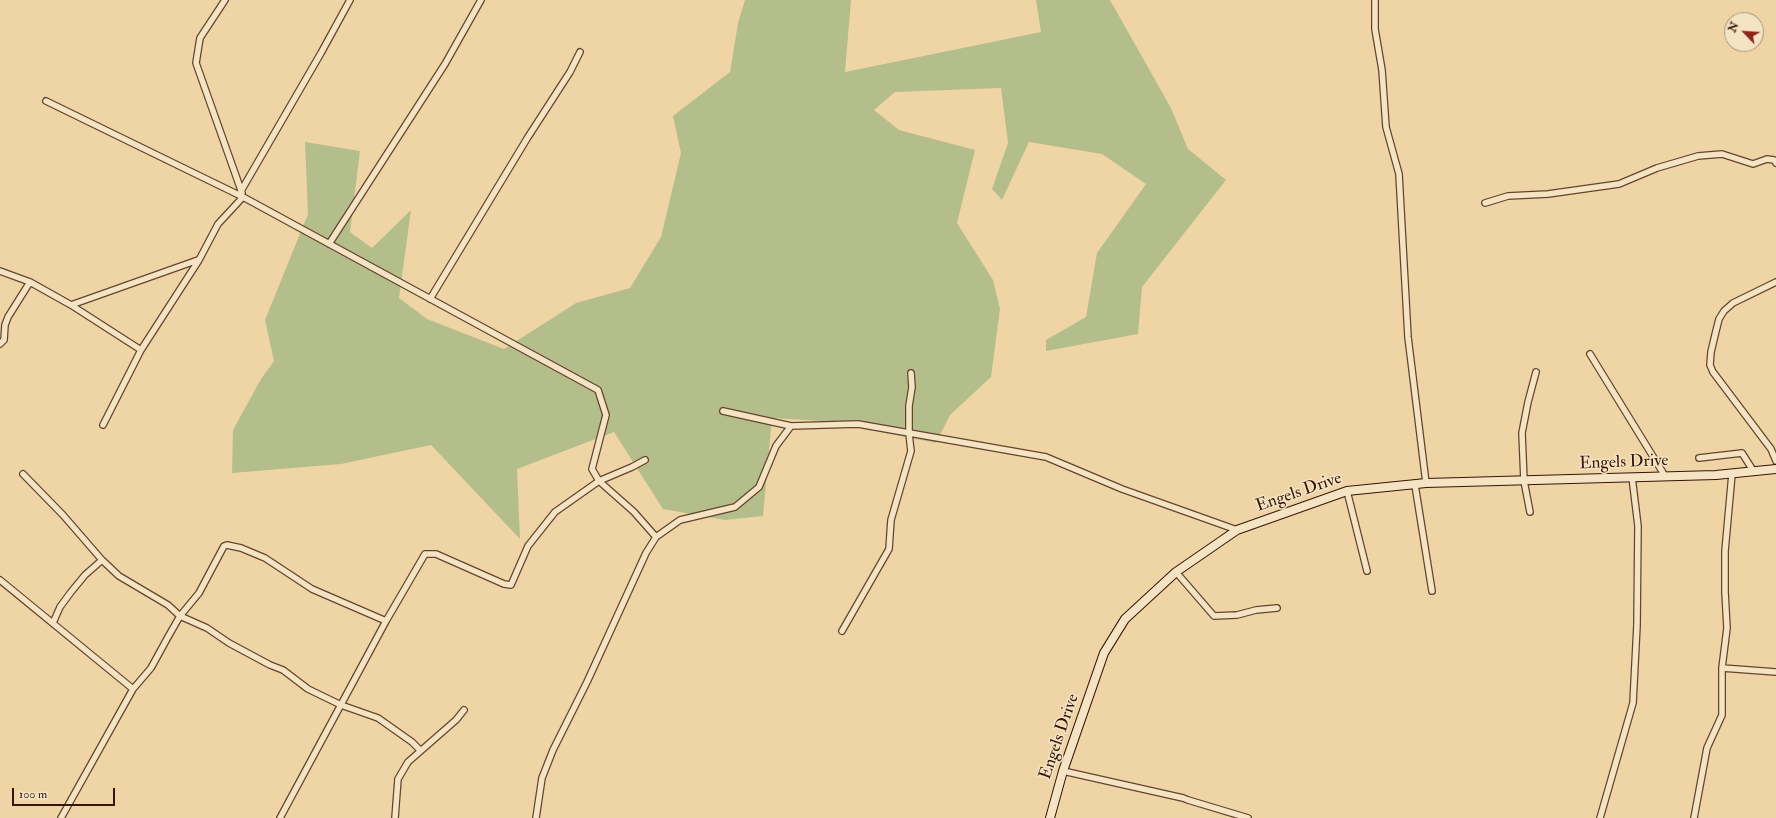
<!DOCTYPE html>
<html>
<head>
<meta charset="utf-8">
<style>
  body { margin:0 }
  #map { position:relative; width:1776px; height:818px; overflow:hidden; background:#efd5a5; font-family:"IM FELL Double Pica",serif }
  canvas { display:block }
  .north { position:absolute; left:1724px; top:12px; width:40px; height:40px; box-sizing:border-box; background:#f5e4c4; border:1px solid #a99178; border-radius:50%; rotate:295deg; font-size:11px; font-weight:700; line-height:16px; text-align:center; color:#361406 }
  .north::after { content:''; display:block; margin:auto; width:14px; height:18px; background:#8f2418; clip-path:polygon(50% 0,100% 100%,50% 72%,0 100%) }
  .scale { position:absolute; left:12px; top:788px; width:103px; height:18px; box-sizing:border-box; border:2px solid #361406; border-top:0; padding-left:5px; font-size:12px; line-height:14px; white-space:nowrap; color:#361406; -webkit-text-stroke:3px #f5e4c4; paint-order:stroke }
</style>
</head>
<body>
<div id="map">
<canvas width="1776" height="818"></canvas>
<div class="north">N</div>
<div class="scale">100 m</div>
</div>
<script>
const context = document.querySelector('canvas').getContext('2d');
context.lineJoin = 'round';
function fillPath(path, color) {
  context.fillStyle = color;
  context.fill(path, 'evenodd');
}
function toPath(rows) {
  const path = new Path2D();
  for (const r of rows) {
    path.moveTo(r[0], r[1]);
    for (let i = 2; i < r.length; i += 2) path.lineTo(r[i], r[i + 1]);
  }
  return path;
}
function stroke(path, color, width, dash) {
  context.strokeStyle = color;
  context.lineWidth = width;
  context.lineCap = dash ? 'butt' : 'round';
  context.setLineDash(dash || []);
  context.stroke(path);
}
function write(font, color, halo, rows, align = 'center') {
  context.font = font + ' "IM FELL Double Pica",serif';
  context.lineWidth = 3;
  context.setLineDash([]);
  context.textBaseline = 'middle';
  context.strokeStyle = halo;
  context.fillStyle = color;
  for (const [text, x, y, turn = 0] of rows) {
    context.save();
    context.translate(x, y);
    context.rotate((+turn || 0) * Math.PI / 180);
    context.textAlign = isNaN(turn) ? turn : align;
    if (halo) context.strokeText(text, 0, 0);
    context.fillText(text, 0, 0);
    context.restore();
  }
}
fillPath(toPath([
  [745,0,851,0,845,72,1041,32,1036,0,1110,0,1171,108,1188,149,1226,180,1142,287,1138,334,1046,351,1046,340,1086,317,1097,253,1146,184,1102,154,1029,142,1002,200,992,189,1008,143,1001,88,895,92,874,110,899,130,975,150,957,223,993,280,1000,309,991,377,950,415,936,443,860,428,838,422,772,418,763,516,725,520,663,509,614,432,517,469,520,539,431,445,341,464,232,473,233,430,261,379,274,361,265,320,308,214,305,142,360,151,350,232,372,248,411,210,399,298,427,319,504,349,576,303,630,288,661,237,681,153,673,116,730,72,738,23]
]), '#b4be8b');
const street = toPath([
  [225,0,200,38,196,63,242,193],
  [1375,0,1375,29,1382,70,1386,127,1399,174,1408,337,1426,483],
  [46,101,243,197,598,390,606,415,592,469,599,481,634,512,656,537,646,553,587,682,553,750,542,778,536,818],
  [241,191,321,53,350,0],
  [1485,203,1508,196,1548,194,1619,184,1657,168,1698,156,1722,154,1753,164,1767,159,1774,160,1776,163],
  [329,244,445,64,481,0],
  [0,271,30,282,71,305,198,260],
  [1776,282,1733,303,1724,311,1719,319,1715,335,1711,352,1710,365,1713,372,1771,449,1776,461],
  [430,299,528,137,570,72,580,52],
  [71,305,141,350],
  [0,344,4,340,5,325,8,317,30,282],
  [1590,354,1665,476],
  [723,411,791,426],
  [103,425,141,350,199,260,218,224,243,197],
  [1699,458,1742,453,1754,472],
  [23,474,63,515,102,560,119,576,168,605,180,616,207,628,229,643,270,665,283,670,308,689,341,705,378,718,412,742,420,750],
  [1415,485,1432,591],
  [1347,491,1367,571],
  [1530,512,1524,481,1522,433,1528,402,1536,372],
  [656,537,680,520,735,507,759,487,776,446,791,426,858,424,1046,457,1122,489,1237,530],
  [1176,572,1214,616,1237,615,1256,610,1277,608],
  [0,580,133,689,61,818],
  [53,623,60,607,71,592,85,575,102,560],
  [842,631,889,549,891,520,911,451,909,434,909,406,912,387,911,373],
  [1722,668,1776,672],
  [133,689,151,668,168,637,180,616,199,593,224,546,227,545,241,548,265,558,312,589,386,621],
  [1063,771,1183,798,1188,800,1248,818],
  [280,818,386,621,425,554,436,554,504,584,511,585,528,546,555,512,599,481,632,467,645,460],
  [395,818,398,779,408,762,456,720,464,710],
  [1600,818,1633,703,1637,625,1638,526,1632,477],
  [1694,818,1707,748,1722,715,1722,668,1727,628,1725,592,1725,551,1732,474]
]);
const secondary = toPath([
  [1050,818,1063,771,1104,653,1125,619,1176,572,1237,530,1347,491,1426,483,1716,475,1776,469]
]);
stroke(street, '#64442e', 8);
stroke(secondary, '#361406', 10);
stroke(street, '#f5e4c4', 5.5);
stroke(secondary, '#f5e4c4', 8);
write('17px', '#361406', '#f5e4c4', [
  ["Engels Drive",1624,463,-2],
  ["Engels Drive",1299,493,-19],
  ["Engels Drive",1060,737,-71]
]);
</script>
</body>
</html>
